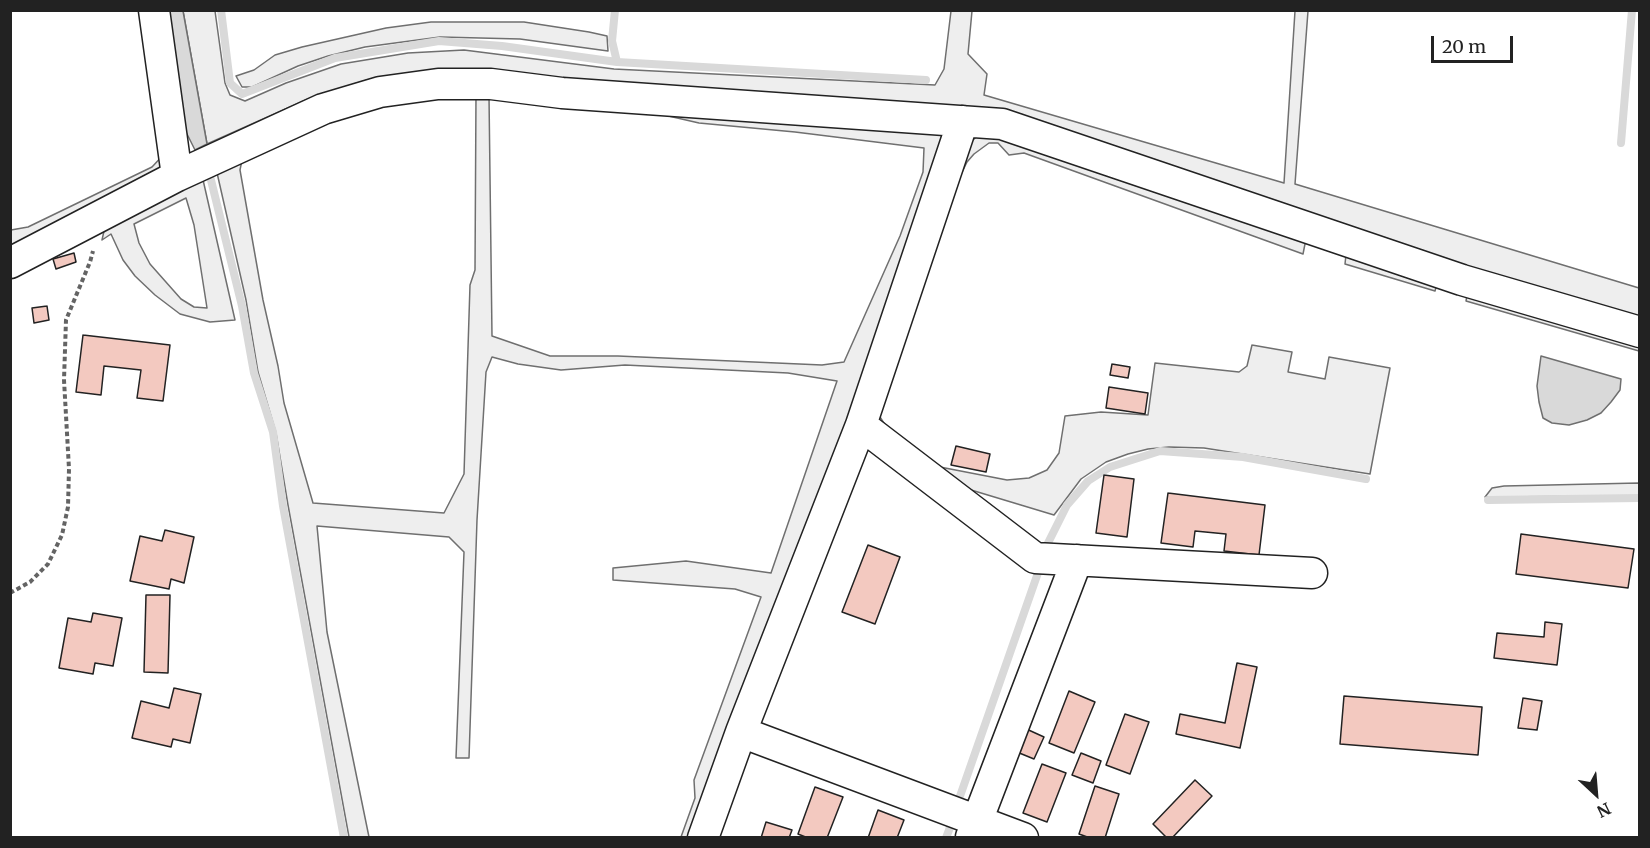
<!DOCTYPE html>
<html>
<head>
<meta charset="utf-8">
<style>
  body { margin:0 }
  #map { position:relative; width:1650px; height:848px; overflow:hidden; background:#fff; font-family:Merriweather,serif }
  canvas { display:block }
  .frame { position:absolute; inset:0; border:12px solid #222; pointer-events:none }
  .north { position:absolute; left:1566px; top:764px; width:60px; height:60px; -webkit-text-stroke:4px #fff; paint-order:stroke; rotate:154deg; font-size:16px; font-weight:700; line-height:24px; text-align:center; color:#222 }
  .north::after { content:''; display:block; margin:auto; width:21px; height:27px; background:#222; clip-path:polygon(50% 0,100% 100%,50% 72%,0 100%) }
  .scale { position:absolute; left:1431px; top:36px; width:82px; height:27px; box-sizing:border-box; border:3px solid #222; border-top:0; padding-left:8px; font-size:18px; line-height:21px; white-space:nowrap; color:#222; -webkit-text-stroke:4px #fff; paint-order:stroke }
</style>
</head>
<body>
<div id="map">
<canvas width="1650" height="848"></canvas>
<div class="frame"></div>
<div class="north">N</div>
<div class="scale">20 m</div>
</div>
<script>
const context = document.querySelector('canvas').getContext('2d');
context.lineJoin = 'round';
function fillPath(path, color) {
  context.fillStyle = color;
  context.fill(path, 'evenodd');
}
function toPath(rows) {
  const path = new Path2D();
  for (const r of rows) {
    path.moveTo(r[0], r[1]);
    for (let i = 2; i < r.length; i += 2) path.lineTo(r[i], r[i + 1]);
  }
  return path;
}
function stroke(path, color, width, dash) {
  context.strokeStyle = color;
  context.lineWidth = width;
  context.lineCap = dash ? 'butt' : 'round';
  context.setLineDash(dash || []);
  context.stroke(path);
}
const green = toPath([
  [183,11,215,11,225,83,230,95,245,101,286,83,341,64,408,53,464,50,614,69,935,85,944,69,951,11,972,11,968,54,987,74,984,95,1284,183,1295,11,1308,11,1295,184,1639,288,1639,319,1589,305,1003,118,367,80,308,99,207,144,183,11],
  [431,22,524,22,589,32,607,36,608,51,520,39,440,37,365,47,328,56,298,66,252,87,242,87,236,76,254,70,275,55,302,47,386,28,431,22],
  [476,94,489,96,492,336,550,356,618,356,822,365,844,362,900,236,923,172,924,148,795,132,699,123,625,106,942,131,944,155,934,187,693,837,681,837,695,798,694,780,761,597,735,589,613,580,613,568,686,561,771,573,837,381,788,373,625,365,561,370,518,364,492,357,486,372,477,520,469,758,456,758,464,552,449,537,317,526,327,632,369,837,349,837,288,505,276,433,258,372,246,300,215,164,243,155,240,170,263,300,278,366,284,403,313,503,444,513,464,474,470,285,475,270,476,94],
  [991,132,1018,138,1307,234,1303,254,1024,153,1009,155,998,143,989,143,974,154,967,162,950,197,879,401,880,417,892,436,927,457,918,459,876,429,871,419,870,407,946,189,968,144,980,134,991,132],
  [166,152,167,167,11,246,11,230,28,227,152,167,166,152],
  [201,171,235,320,210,322,180,314,155,295,135,276,123,260,111,234,102,240,106,222,201,171],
  [186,198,194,225,207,308,194,307,181,299,150,264,139,243,134,224,186,198],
  [1347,245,1438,280,1435,291,1345,264,1347,245],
  [1468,290,1639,338,1639,351,1466,301,1468,290],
  [1252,345,1292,352,1288,372,1325,379,1329,357,1390,368,1370,474,1204,448,1169,447,1148,449,1128,454,1106,462,1081,479,1054,515,938,480,940,467,1007,480,1029,478,1047,470,1059,453,1065,416,1101,412,1148,415,1155,363,1239,372,1247,366,1252,345],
  [1639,483,1639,496,1485,497,1492,488,1504,486,1639,483]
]);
fillPath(green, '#eee');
stroke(green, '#6f6f6f', 1.5);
const water = toPath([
  [167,11,183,11,207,144,195,150,184,128,167,11],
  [1541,356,1621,379,1620,390,1611,402,1601,413,1587,420,1569,425,1552,423,1543,418,1539,402,1537,386,1541,356]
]);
fillPath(water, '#d9d9d9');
stroke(water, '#6f6f6f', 1.5);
stroke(toPath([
  [221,10,230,83,242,94,335,58,439,41,502,46,617,62,926,80],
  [615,10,612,41,617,62],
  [1621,143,1632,10],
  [210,176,242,306,254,373,273,432,283,506,344,838],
  [1488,500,1640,498],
  [1045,549,1067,505,1088,481,1110,467,1160,451,1243,457,1366,479],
  [959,799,1040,567],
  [946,838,952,822]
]), '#d9d9d9', 8);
const building = toPath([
  [74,253,76,262,56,269,53,259,74,253],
  [47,306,49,320,34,323,32,308,47,306],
  [83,335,170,345,163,401,137,398,141,370,104,366,101,395,76,392,83,335],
  [1112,364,1130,367,1128,378,1110,375,1112,364],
  [1109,387,1148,393,1145,414,1106,408,1109,387],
  [956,446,990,454,986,472,951,465,956,446],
  [1104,475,1134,479,1127,537,1096,533,1104,475],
  [1168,493,1265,505,1259,555,1224,551,1226,534,1195,531,1193,547,1161,543,1168,493],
  [165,530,194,537,184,583,171,579,169,589,130,581,140,536,162,541,165,530],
  [1521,534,1634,549,1628,588,1516,574,1521,534],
  [868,545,900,557,875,624,842,612,868,545],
  [146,595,170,595,168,673,144,672,146,595],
  [93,613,122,618,113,666,95,663,93,674,59,668,68,618,91,622,93,613],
  [1545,622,1562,624,1557,665,1494,658,1497,633,1544,637,1545,622],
  [1237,663,1257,667,1240,748,1176,734,1180,714,1225,723,1237,663],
  [174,688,201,694,190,743,173,739,171,747,132,738,141,701,169,708,174,688],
  [1069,691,1095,702,1074,753,1049,743,1069,691],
  [1344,696,1482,707,1478,755,1340,744,1344,696],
  [1523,698,1542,701,1537,730,1518,728,1523,698],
  [1125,714,1149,722,1130,774,1106,765,1125,714],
  [1022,727,1044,737,1034,759,1012,750,1022,727],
  [1081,753,1101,761,1093,783,1072,775,1081,753],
  [1042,764,1066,773,1047,822,1023,813,1042,764],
  [1195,780,1212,796,1172,838,1167,838,1153,824,1195,780],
  [1095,786,1119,794,1105,838,1090,838,1079,834,1095,786],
  [815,787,843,797,827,838,808,838,798,834,815,787],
  [878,810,904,820,897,838,868,838,878,810],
  [766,822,792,830,789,838,761,838,766,822]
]);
fillPath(building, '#f3c9c0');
stroke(building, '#222', 1.5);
const minor = toPath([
  [154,10,177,176],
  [10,263,177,176,323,109,380,92,438,84,491,84,562,93,1002,124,1462,280,1640,332],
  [861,425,1035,558,1312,573],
  [741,732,1023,838],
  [971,837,1077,560],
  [703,838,741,732,861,425,963,121]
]);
stroke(minor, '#222', 33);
stroke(toPath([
  [10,593,30,582,48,564,62,535,68,507,69,469,64,380,66,320,90,262,93,251]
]), '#646464', 4, [4.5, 3]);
stroke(minor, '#fff', 30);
</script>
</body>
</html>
